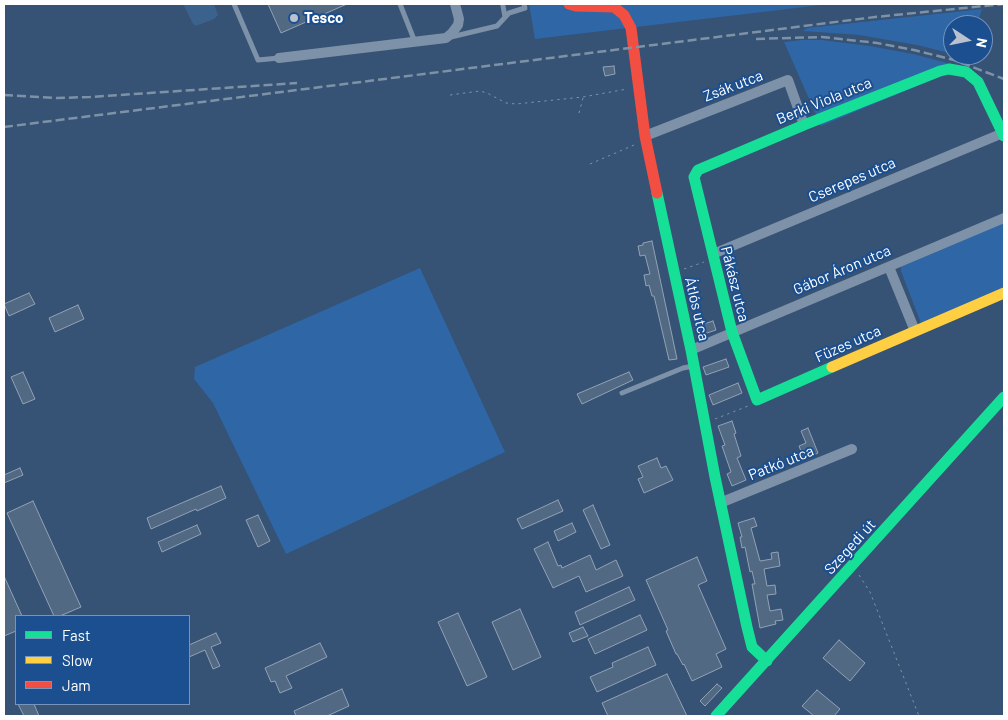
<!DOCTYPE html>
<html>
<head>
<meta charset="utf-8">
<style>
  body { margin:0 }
  #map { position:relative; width:1008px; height:720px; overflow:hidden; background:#365274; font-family:Barlow,sans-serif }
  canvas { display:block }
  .frame { position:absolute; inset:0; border:5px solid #fff; pointer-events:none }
  .legend { position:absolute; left:15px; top:615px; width:175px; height:90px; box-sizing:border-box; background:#1b4f8f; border:1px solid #7695bc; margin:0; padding:6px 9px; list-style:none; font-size:15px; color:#fff }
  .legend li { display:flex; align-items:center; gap:10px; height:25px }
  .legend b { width:25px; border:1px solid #7695bc }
  .north { position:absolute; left:943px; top:15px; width:50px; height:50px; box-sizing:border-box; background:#1b4f8f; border:1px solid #7695bc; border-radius:50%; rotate:101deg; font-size:14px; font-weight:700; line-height:20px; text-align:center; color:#fff }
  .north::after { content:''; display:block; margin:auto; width:18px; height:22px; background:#b9c2ce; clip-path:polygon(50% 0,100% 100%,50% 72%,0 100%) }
</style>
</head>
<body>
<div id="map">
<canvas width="1008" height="720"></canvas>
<div class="frame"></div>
<ul class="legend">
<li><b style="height:6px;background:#16e098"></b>Fast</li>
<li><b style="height:6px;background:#ffcf43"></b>Slow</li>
<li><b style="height:6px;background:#f24e42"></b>Jam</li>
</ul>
<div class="north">N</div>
</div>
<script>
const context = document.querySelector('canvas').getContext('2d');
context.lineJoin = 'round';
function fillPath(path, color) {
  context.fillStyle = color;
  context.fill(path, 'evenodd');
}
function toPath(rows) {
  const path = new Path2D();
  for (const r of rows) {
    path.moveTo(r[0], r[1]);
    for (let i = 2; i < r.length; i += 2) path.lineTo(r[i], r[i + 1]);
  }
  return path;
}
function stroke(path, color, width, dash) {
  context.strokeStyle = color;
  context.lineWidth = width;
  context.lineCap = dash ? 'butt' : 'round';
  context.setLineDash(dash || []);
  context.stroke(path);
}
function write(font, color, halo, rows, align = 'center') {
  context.font = font + ' Barlow,sans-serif';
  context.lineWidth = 4;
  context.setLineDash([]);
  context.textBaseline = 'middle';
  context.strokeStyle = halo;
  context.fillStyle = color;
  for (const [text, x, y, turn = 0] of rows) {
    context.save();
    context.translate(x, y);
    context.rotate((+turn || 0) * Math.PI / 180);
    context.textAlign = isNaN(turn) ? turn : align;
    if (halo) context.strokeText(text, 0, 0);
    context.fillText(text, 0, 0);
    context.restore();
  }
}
fillPath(toPath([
  [529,4,830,4,535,39],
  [982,9,977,25,953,25,953,54,917,45,859,35,803,31,807,28],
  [802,40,822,40,870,46,913,54,963,67,821,126,784,42],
  [1004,223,1004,290,922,326,901,271,901,266],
  [420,268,505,452,286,554,213,403,194,379,195,367]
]), '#2f66a5');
fillPath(toPath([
  [183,4,214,4,218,15,214,19,196,26,193,24]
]), '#3b618d');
const building = toPath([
  [268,4,347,4,281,33,268,4],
  [614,66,615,74,605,76,603,67,614,66],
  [652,241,677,359,669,360,654,296,652,296,649,285,646,286,644,275,650,274,645,255,640,256,638,246,643,245,643,243,652,241],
  [29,293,35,304,9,316,4,304,29,293],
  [78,305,84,319,55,332,49,318,78,305],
  [713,321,716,330,698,336,695,327,713,321],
  [726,359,729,367,706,375,703,367,726,359],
  [23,372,35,399,23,404,11,377,23,372],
  [629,372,633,380,582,404,577,394,629,372],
  [738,383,742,393,713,405,709,395,738,383],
  [732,421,736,433,734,434,741,456,737,458,746,480,732,486,727,474,731,472,722,446,725,445,718,426,732,421],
  [808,428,818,453,804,459,799,446,806,443,801,431,808,428],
  [657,458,661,468,666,466,673,480,644,493,638,479,643,477,638,466,657,458],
  [20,468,23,475,4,483,4,475,20,468],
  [221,486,226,498,197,511,196,509,151,529,147,518,221,486],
  [558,500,563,511,522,529,517,519,558,500],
  [33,501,81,607,60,616,54,616,7,513,33,501],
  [593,505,610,545,601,549,583,510,593,505],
  [258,515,270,541,258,547,246,520,258,515],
  [754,518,757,526,751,528,760,561,772,559,771,553,778,552,780,566,764,569,767,586,775,585,776,594,767,595,770,611,781,609,783,620,775,621,776,624,760,628,752,584,755,584,752,571,750,572,745,547,742,548,740,537,742,537,738,523,754,518],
  [572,523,576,532,558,541,554,531,572,523],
  [197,525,201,534,162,552,158,542,197,525],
  [548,542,558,566,561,565,562,568,590,555,596,570,616,560,623,576,586,592,579,576,553,588,534,549,548,542],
  [697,557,707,581,698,585,726,649,716,654,722,667,692,681,684,664,683,665,677,654,676,654,666,631,668,630,646,580,697,557],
  [4,576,22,616,16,616,16,631,4,636,4,576],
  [629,587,635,600,580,625,575,612,629,587],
  [520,609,541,657,513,670,492,622,520,609],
  [458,613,487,677,467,686,438,622,458,613],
  [640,615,647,630,595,654,588,639,640,615],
  [583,627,588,636,573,642,569,633,583,627],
  [216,633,221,643,211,647,220,666,213,669,205,650,189,657,189,645,216,633],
  [839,640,865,663,850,681,823,658,839,640],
  [320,643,327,657,286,676,292,688,280,693,275,681,271,682,265,668,320,643],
  [648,647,656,665,597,692,590,677,613,667,612,663,648,647],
  [667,674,687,716,608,716,602,703,667,674],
  [717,684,722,688,705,706,700,701,717,684],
  [342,689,349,706,327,716,296,716,294,711,342,689],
  [817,690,840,709,834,716,814,716,802,706,817,690],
  [18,704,34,704,39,716,24,716,18,704]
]);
fillPath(building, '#526984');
stroke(building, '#92a2b6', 1);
stroke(toPath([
  [450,95,480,91,487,93,506,103,516,104,583,97,627,89],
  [579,113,583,98],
  [590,164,634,145],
  [684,269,704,262],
  [715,419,748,406],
  [859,575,870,592,919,716]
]), '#7d92a8', 1, [2.5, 4]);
stroke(toPath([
  [234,4,258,60,279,58],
  [400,4,415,42],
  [503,6,505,17],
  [451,37,497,26,509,13,525,8,524,4],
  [622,393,683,368,693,366]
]), '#7d92a8', 5);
stroke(toPath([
  [279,58,446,38,452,33,458,25,459,19,455,4],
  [645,136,788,80,804,125],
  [713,254,1003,133],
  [889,267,915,331],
  [691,350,1004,218],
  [720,503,852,449]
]), '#7d92a8', 10);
stroke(toPath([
  [657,193,691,350,715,477,747,627,752,647,767,661],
  [832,367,757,400,732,332,694,177,698,170,804,125,940,71,949,69,966,72,978,82,1004,136],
  [716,716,1004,397]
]), '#16e098', 11);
stroke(toPath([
  [832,367,1004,293]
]), '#ffcf43', 11);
stroke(toPath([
  [569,4,576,6,614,7,624,15,631,28,645,136,657,193]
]), '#f24e42', 11);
stroke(toPath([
  [756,39,822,37,877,43,914,50,954,60,1004,79],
  [4,95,57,98,90,97,297,83],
  [4,127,875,17,1004,4]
]), '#7e92a7', 2.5, [9, 4]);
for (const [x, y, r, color] of [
  [294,18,5,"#b9c2ce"]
]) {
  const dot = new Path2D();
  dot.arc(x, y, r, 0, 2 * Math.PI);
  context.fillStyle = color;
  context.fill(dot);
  stroke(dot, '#1b4f8f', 2);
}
write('bold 15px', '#fff', '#1b4f8f', [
  ["Tesco",304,18]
], 'left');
write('15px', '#fff', '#1b4f8f', [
  ["Zsák utca",733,86,-21],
  ["Berki Viola utca",824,101,-22],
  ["Cserepes utca",852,180,-23],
  ["Gábor Áron utca",842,270,-23],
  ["Pákász utca",735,284,76],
  ["Átlós utca",697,309,77],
  ["Füzes utca",848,344,-24],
  ["Patkó utca",781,463,-22],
  ["Szegedi út",850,547,-48]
]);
</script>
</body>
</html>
